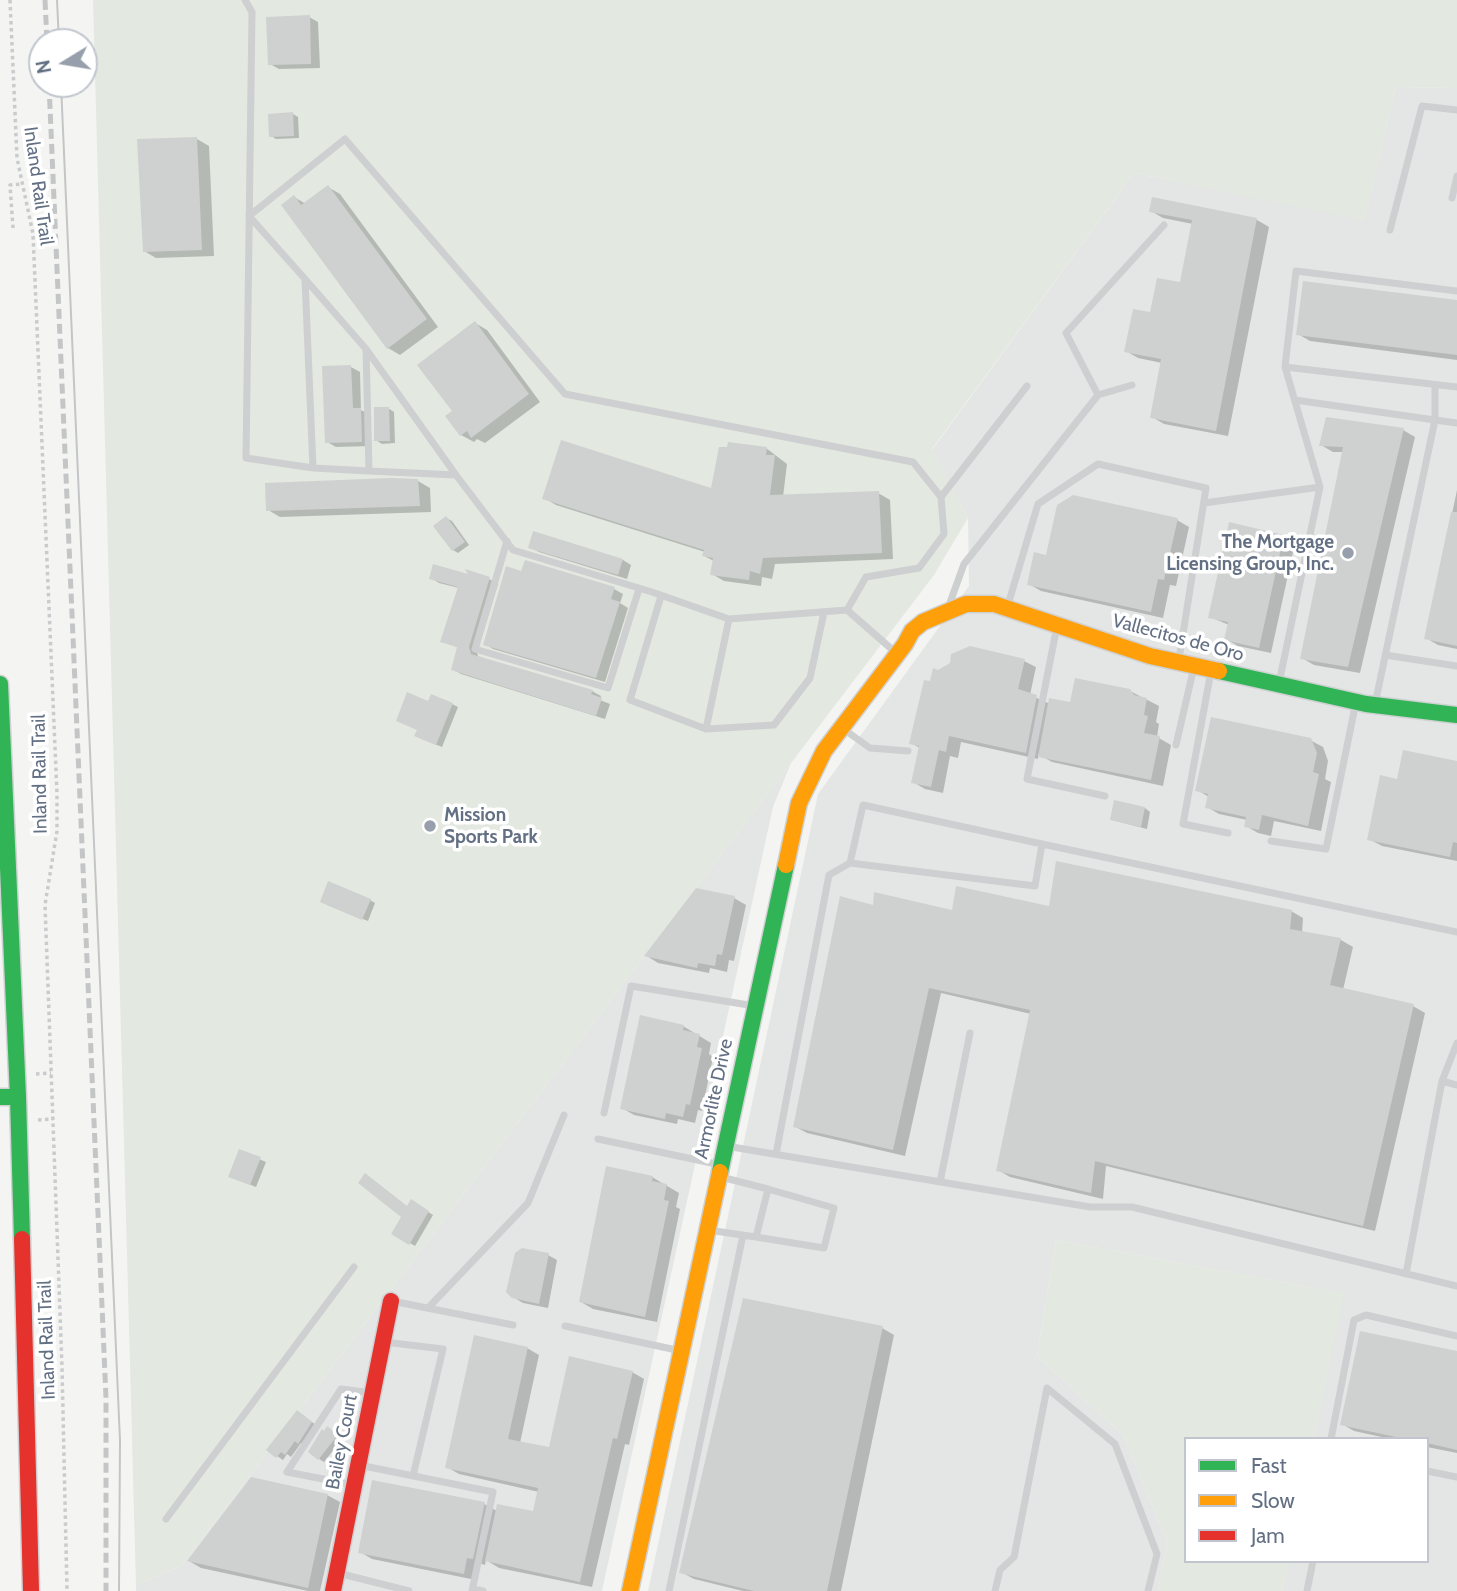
<!DOCTYPE html>
<html>
<head>
<meta charset="utf-8">
<style>
  body { margin:0 }
  #map { position:relative; width:1457px; height:1591px; overflow:hidden; background:#f4f5f3; font-family:Cabin,sans-serif }
  canvas { display:block }
  .legend { position:absolute; left:1184px; top:1437px; width:245px; height:126px; box-sizing:border-box; background:#fff; border:2px solid #c1c6ce; margin:0; padding:9px 12px; list-style:none; font-size:21px; color:#637084 }
  .legend li { display:flex; align-items:center; gap:14px; height:35px }
  .legend b { width:35px; border:2px solid #c1c6ce }
  .north { position:absolute; left:28px; top:28px; width:70px; height:70px; box-sizing:border-box; background:#fff; border:2px solid #c1c6ce; border-radius:50%; rotate:259deg; font-size:19px; font-weight:700; line-height:28px; text-align:center; color:#637084 }
  .north::after { content:''; display:block; margin:auto; width:24px; height:32px; background:#969fab; clip-path:polygon(50% 0,100% 100%,50% 72%,0 100%) }
</style>
</head>
<body>
<div id="map">
<canvas width="1457" height="1591"></canvas>
<ul class="legend">
<li><b style="height:9px;background:#30b455"></b>Fast</li>
<li><b style="height:9px;background:#ff9f0a"></b>Slow</li>
<li><b style="height:9px;background:#e5322d"></b>Jam</li>
</ul>
<div class="north">N</div>
</div>
<script>
const context = document.querySelector('canvas').getContext('2d');
context.lineJoin = 'round';
function fillPath(path, color) {
  context.fillStyle = color;
  context.fill(path, 'evenodd');
}
function toPath(rows) {
  const path = new Path2D();
  for (const r of rows) {
    path.moveTo(r[0], r[1]);
    for (let i = 2; i < r.length; i += 2) path.lineTo(r[i], r[i + 1]);
  }
  return path;
}
function stroke(path, color, width, dash) {
  context.strokeStyle = color;
  context.lineWidth = width;
  context.lineCap = dash ? 'butt' : 'round';
  context.setLineDash(dash || []);
  context.stroke(path);
}
function write(font, color, halo, rows, align = 'center') {
  context.font = font + ' Cabin,sans-serif';
  context.lineWidth = 7;
  context.setLineDash([]);
  context.textBaseline = 'middle';
  context.strokeStyle = halo;
  context.fillStyle = color;
  for (const [text, x, y, turn = 0] of rows) {
    context.save();
    context.translate(x, y);
    context.rotate((+turn || 0) * Math.PI / 180);
    context.textAlign = isNaN(turn) ? turn : align;
    if (halo) context.strokeText(text, 0, 0);
    context.fillText(text, 0, 0);
    context.restore();
  }
}
fillPath(toPath([
  [1396,87,1457,88,1457,1591,1282,1591,1289,1561,1427,1561,1427,1439,1314,1439,1343,1293,1056,1240,1037,1356,1124,1436,1167,1542,1158,1591,648,1591,818,794,969,586,968,518,932,450,1134,173,1364,220],
  [791,763,773,807,602,1591,136,1591,136,1585,181,1566]
]), '#e4e6e5');
fillPath(toPath([
  [93,0,1457,0,1457,88,1396,87,1364,221,1134,173,932,449,968,518,934,575,181,1566,136,1585],
  [1056,1240,1344,1293,1314,1439,1186,1439,1186,1561,1289,1561,1282,1591,1158,1591,1167,1542,1124,1436,1037,1356]
]), '#e3e8e1');
fillPath(toPath([
  [309,17,318,22,320,68,279,69,270,64],
  [293,114,298,117,299,138,276,139,271,136],
  [197,139,209,146,214,256,156,258,144,251],
  [328,187,340,194,438,327,400,355,388,348,294,197,306,204],
  [1153,199,1257,220,1269,227,1228,436,1164,424,1152,417,1162,363,1138,358,1126,351,1151,314,1181,284,1193,224,1163,218,1151,211],
  [1457,302,1457,360,1310,341,1298,334],
  [475,323,487,330,540,402,485,443,477,439,474,442,461,435,454,412],
  [351,367,360,372,361,410,370,415,371,446,336,447,327,442],
  [388,408,394,412,395,443,382,444,376,440],
  [1403,430,1415,437,1360,673,1314,665,1302,658,1343,452,1333,452,1321,445],
  [766,448,787,464,783,497,878,493,890,500,893,559,775,564,772,579,762,577,761,586,724,581,712,574,714,561,704,556,705,552,556,505,544,498,713,490],
  [418,481,430,488,431,512,280,517,268,510],
  [1457,490,1457,649,1438,645,1426,638],
  [446,518,452,521,469,545,458,553,453,550],
  [1177,520,1189,527,1176,586,1170,585,1163,618,1041,591,1029,584,1048,557],
  [1283,536,1295,543,1271,653,1238,646,1226,639,1229,625,1210,617],
  [530,547,623,560,631,565,627,579,539,552],
  [473,577,489,579,498,584,477,653,479,658,592,691,601,696,600,700,610,704,605,719,461,674,453,669,459,648,443,641,459,588,439,583,431,578],
  [614,589,623,594,620,603,628,608,605,682,493,649,485,644],
  [1024,661,1036,667,1030,695,1050,704,1071,704,1130,691,1159,706,1156,722,1159,724,1157,737,1171,745,1163,786,1052,762,1038,754,1038,759,961,742,958,758,950,756,943,793,925,789,913,782,920,748,911,743,931,683,938,671],
  [429,703,452,704,458,707,442,747,422,739],
  [1310,740,1323,747,1328,761,1325,779,1331,782,1321,831,1274,821,1271,836,1258,833,1246,826,1247,820,1219,814,1207,807,1209,797,1197,790],
  [1457,762,1457,861,1382,846,1369,839,1399,781],
  [1145,808,1150,812,1147,829,1112,820],
  [734,898,746,905,734,961,729,960,727,972,710,968,709,973,658,963,647,956],
  [370,900,375,903,368,921,327,905],
  [875,907,953,912,1050,908,1291,911,1303,918,1302,933,1341,940,1353,947,1343,990,1413,1006,1425,1013,1375,1231,1106,1166,1103,1199,1010,1177,998,1170,1031,1014,941,993,905,1156,807,1133,794,1126],
  [683,1026,711,1043,709,1054,713,1057,702,1111,698,1110,695,1123,678,1119,677,1124,634,1115,622,1108],
  [240,1151,266,1162,256,1187,236,1179],
  [652,1177,679,1193,676,1207,680,1209,657,1322,593,1309,581,1302],
  [412,1202,433,1215,415,1246,393,1233],
  [548,1255,557,1260,548,1308,523,1303,513,1297],
  [882,1328,894,1335,841,1591,743,1591,694,1579,681,1572],
  [527,1348,539,1355,520,1443,551,1449,632,1372,644,1379,629,1445,625,1444,592,1587,499,1568,486,1560,485,1565,479,1563,476,1580,372,1559,360,1552,484,1504,497,1511,534,1514,539,1492,459,1474,447,1467],
  [1457,1353,1457,1453,1427,1447,1427,1439,1391,1439,1354,1431,1342,1424],
  [303,1415,317,1426,304,1445,301,1443,291,1457,287,1454,283,1460,268,1450],
  [333,1432,342,1439,324,1462,319,1459],
  [327,1495,340,1502,320,1591,308,1591,201,1568,189,1561]
]), '#0003');
fillPath(toPath([
  [310,15,311,64,268,65,266,17],
  [293,112,294,136,269,137,268,114],
  [197,137,202,250,143,252,137,139],
  [328,185,427,319,387,349,281,205,294,195,301,205],
  [1152,197,1257,218,1216,431,1150,418,1161,359,1124,352,1133,309,1150,312,1157,278,1180,282,1192,220,1149,212],
  [1303,281,1457,300,1457,355,1296,335],
  [475,321,529,394,471,438,467,431,460,436,445,416,452,411,417,365],
  [351,365,353,408,361,408,362,442,325,443,322,366],
  [374,407,389,407,390,441,374,441],
  [1326,417,1404,428,1348,667,1300,659,1343,447,1319,446],
  [561,440,711,488,719,447,727,447,728,442,767,447,766,455,775,455,770,495,879,491,882,553,763,558,760,574,750,571,749,580,710,575,713,558,702,556,704,550,542,499],
  [391,478,418,479,420,506,266,511,265,483],
  [1073,495,1178,518,1164,580,1158,579,1151,612,1027,585,1034,552,1046,555,1057,505],
  [1451,512,1457,512,1457,646,1424,639],
  [446,516,465,542,452,551,433,526],
  [1229,522,1284,535,1259,648,1224,640,1228,622,1208,618],
  [533,531,623,559,618,575,528,548],
  [525,560,615,587,611,599,620,602,596,678,483,645,506,566,521,571],
  [433,564,468,574,465,569,490,577,469,647,471,654,593,690,591,694,602,698,596,716,451,670,457,647,440,642,458,587,429,579],
  [970,646,1025,659,1018,689,1037,695,1026,753,949,736,946,752,939,750,931,787,911,783,919,746,909,744,924,680,930,681,933,668,938,670,950,663,951,654],
  [1075,678,1130,689,1134,695,1147,698,1144,715,1148,716,1144,733,1160,736,1151,780,1038,757,1049,698,1070,702],
  [407,692,428,701,431,694,453,703,436,745,414,736,417,730,396,721],
  [1211,717,1311,738,1317,753,1313,772,1319,774,1308,826,1262,815,1259,830,1244,827,1246,817,1205,808,1208,794,1195,791],
  [1403,750,1457,761,1457,843,1453,842,1450,857,1367,840,1380,775,1397,779],
  [1114,800,1145,807,1141,827,1110,820],
  [1056,861,1292,910,1290,929,1341,938,1330,985,1414,1004,1363,1226,1095,1161,1091,1193,996,1171,1030,1010,929,988,893,1150,793,1127,840,896,873,905,874,892,952,910,956,886,1049,906],
  [328,881,371,899,362,920,320,902],
  [696,888,735,896,722,955,717,954,715,966,698,963,697,968,644,956],
  [640,1015,684,1025,683,1030,700,1034,697,1047,702,1048,690,1105,686,1104,683,1117,666,1113,665,1119,620,1109],
  [239,1149,261,1157,250,1185,228,1177],
  [606,1166,653,1176,652,1181,667,1184,664,1200,669,1201,645,1317,579,1302],
  [365,1173,407,1206,411,1199,429,1211,409,1245,391,1234,401,1217,358,1183],
  [522,1248,549,1253,539,1304,512,1298,506,1292,515,1253],
  [743,1298,883,1326,827,1591,754,1591,679,1573],
  [1360,1331,1457,1351,1457,1450,1427,1443,1427,1439,1405,1439,1340,1425],
  [474,1335,528,1347,508,1439,549,1447,569,1356,633,1371,617,1439,613,1438,580,1582,485,1561,497,1504,533,1511,538,1488,445,1468],
  [297,1410,312,1422,298,1444,295,1441,285,1455,281,1452,276,1458,266,1450],
  [327,1426,338,1435,318,1460,308,1452,322,1429,324,1431],
  [251,1477,328,1494,308,1588,187,1561],
  [372,1480,485,1502,473,1559,467,1558,464,1574,358,1553]
]), '#cfd1d1');
const fast = toPath([
  [1219,671,1366,704,1457,715],
  [0,684,18,1097,22,1239],
  [0,1097,18,1097],
  [720,1172,786,865]
]);
const slow = toPath([
  [786,865,799,803,824,751,905,644,912,631,923,622,966,604,994,604,1150,656,1219,671],
  [630,1591,720,1172]
]);
const jam = toPath([
  [22,1239,31,1591],
  [333,1591,391,1301]
]);
stroke(fast, '#cfd1d2', 19);
stroke(slow, '#cfd1d2', 19);
stroke(jam, '#cfd1d2', 19);
stroke(toPath([
  [10,0,17,158,33,234,57,794,57,831,45,905,62,1367,67,1591],
  [13,228,10,185,22,184],
  [36,1074,51,1073],
  [38,1120,53,1119]
]), '#cacbcd', 3.5, [3.5, 3.5]);
stroke(toPath([
  [245,0,252,12,246,458,313,468,305,279,249,216,345,139,565,394,913,462,941,497,944,534,919,568,866,577,847,610],
  [1452,198,1457,176],
  [1390,230,1422,106,1457,110],
  [305,279,366,349,369,471,313,468],
  [366,349,456,475,369,471],
  [1285,367,1457,387],
  [1098,395,1132,385],
  [1295,400,1435,420,1435,385],
  [456,475,513,550,652,592,729,619,847,610,895,652],
  [941,497,1027,386],
  [1204,503,1320,487],
  [507,541,475,649,608,688,639,589],
  [661,596,630,700,706,729,774,725,810,678,824,612],
  [948,608,964,564,1098,395,1066,333,1164,225],
  [1007,608,1038,504,1098,464,1206,488,1179,659],
  [1057,626,1027,779,1105,796],
  [1385,655,1457,666],
  [1211,671,1183,824,1228,833],
  [1279,683,1320,487,1285,367,1296,271,1457,291],
  [1375,704,1435,420,1457,423],
  [842,728,870,748,908,751],
  [706,729,729,619],
  [1176,745,1194,667],
  [1271,841,1326,849,1356,702],
  [1042,844,1035,886,850,863,863,805,1042,844,1457,932],
  [1442,1081,1457,1043],
  [604,1113,631,986,755,1006],
  [598,1139,721,1165],
  [726,1146,1090,1207,1132,1207,1457,1286],
  [776,1154,829,875,850,863],
  [721,1177,768,1189],
  [940,1182,970,1033],
  [708,1230,756,1237,824,1248,834,1208,768,1189,756,1237],
  [1406,1274,1442,1081,1457,1085],
  [392,1301,513,1325],
  [428,1308,528,1203,564,1115],
  [565,1326,681,1351],
  [384,1342,443,1349,413,1476],
  [1331,1439,1354,1320,1366,1315,1457,1336],
  [359,1465,493,1492,472,1591],
  [1427,1471,1457,1477],
  [354,1485,287,1472,341,1389,372,1393],
  [166,1519,354,1267],
  [338,1573,409,1591],
  [473,1589,483,1591],
  [669,1591,743,1235],
  [995,1591,1000,1570,1014,1557,1047,1388,1115,1444,1157,1554,1148,1591],
  [1307,1591,1313,1561]
]), '#cecfd0', 7);
stroke(fast, '#30b455', 16);
stroke(slow, '#ff9f0a', 16);
stroke(jam, '#e5322d', 16);
stroke(toPath([
  [57,0,59,42],
  [61,84,120,1441,119,1591]
]), '#c4c5c6', 2);
stroke(toPath([
  [45,0,47,42],
  [49,84,106,1398,106,1591]
]), '#c4c5c6', 5, [10, 5]);
for (const [x, y, r, color] of [
  [1348,553,7,"#969fab"],
  [430,826,7,"#969fab"]
]) {
  const dot = new Path2D();
  dot.arc(x, y, r, 0, 2 * Math.PI);
  context.fillStyle = color;
  context.fill(dot);
  stroke(dot, '#fff', 2.5);
}
write('19px', '#637084', '#fff', [
  ["Inland Rail Trail",38,186,82],
  ["Vallecitos de Oro",1178,638,15],
  ["Inland Rail Trail",40,774,-91],
  ["Armorlite Drive",714,1099,-78],
  ["Inland Rail Trail",47,1340,-92],
  ["Bailey Court",342,1442,-79]
]);
write('bold 19px', '#637084', '#fff', [
  ["The Mortgage",1334,542],
  ["Licensing Group, Inc.",1334,564],
  ["Mission",444,815,"left"],
  ["Sports Park",444,837,"left"]
], 'right');
</script>
</body>
</html>
